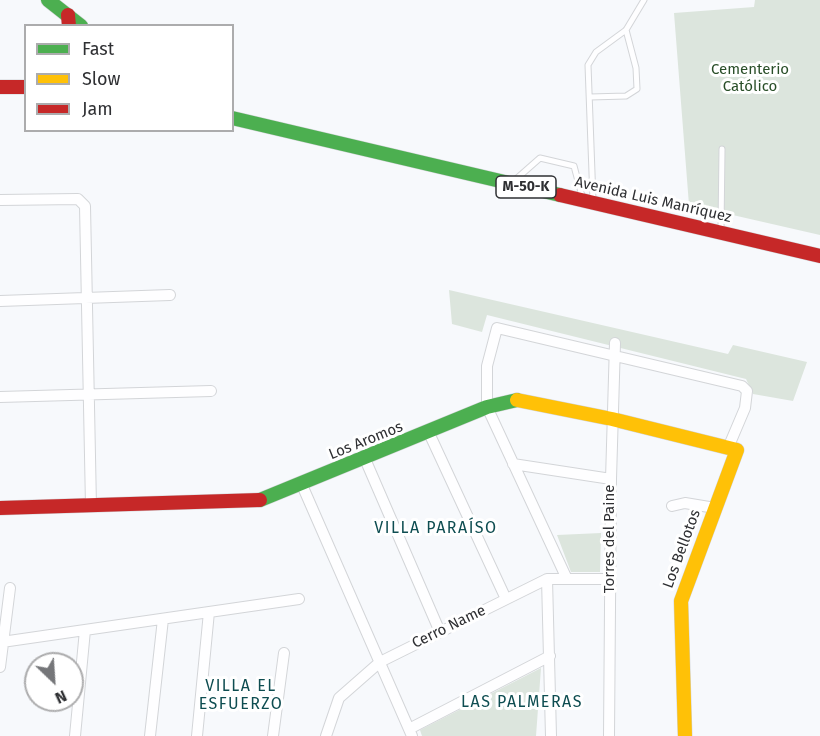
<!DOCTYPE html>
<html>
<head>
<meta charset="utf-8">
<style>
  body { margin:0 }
  #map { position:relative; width:820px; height:736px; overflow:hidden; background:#f7f9fc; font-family:"Fira Sans",sans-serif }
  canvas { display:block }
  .legend { position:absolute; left:24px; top:24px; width:210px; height:108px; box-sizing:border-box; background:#fff; border:2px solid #acacad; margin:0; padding:8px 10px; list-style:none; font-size:18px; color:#2f3033 }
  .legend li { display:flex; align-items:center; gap:12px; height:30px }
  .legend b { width:30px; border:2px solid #acacad }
  .north { position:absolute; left:24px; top:652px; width:60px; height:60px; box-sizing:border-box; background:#fff; border:2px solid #acacad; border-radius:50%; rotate:155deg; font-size:16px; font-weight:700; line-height:24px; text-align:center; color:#2f3033 }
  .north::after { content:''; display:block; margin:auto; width:21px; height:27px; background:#757679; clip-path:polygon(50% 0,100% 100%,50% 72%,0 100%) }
</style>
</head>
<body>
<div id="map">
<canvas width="820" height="736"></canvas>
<ul class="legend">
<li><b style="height:8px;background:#4caf50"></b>Fast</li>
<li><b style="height:8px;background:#ffc107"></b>Slow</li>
<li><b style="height:8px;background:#c62828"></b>Jam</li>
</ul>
<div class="north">N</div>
</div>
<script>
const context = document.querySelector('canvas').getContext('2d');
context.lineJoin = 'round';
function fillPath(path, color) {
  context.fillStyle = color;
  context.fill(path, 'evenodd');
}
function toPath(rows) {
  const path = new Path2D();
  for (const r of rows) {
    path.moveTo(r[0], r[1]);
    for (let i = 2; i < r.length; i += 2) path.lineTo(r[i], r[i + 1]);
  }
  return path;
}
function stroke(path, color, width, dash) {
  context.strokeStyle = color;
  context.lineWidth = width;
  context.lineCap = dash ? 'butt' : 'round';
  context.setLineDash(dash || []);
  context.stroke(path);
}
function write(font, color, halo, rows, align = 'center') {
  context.font = font + ' "Fira Sans",sans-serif';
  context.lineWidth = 6;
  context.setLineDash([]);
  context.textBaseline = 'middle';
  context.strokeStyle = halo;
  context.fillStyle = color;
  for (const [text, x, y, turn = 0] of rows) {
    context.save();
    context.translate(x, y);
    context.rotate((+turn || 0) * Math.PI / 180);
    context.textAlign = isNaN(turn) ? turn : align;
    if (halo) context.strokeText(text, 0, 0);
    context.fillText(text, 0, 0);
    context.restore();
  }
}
fillPath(toPath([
  [755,0,820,0,820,235,689,205,674,13,754,7],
  [449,290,728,354,733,345,807,362,793,401,753,394,746,379,487,315,482,332,452,324],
  [601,533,600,572,571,572,557,535],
  [541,668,536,736,422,736,420,730]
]), '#dce5dd');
const lane = toPath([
  [590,97,626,96,637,89,636,68,626,30],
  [515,180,540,158,574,166,582,196],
  [593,200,588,65,596,52,626,30,644,0],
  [721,229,722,149]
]);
const street = toPath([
  [0,200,78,199,85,206,91,506],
  [0,301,170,295],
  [0,397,211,391],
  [429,433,506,599],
  [365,459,440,632],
  [513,464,611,479],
  [302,485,412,736],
  [672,506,685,503,715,508],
  [547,579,551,736],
  [567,579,487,407,487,366,497,328,742,386,747,391,745,408,728,448],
  [2,642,299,599],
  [0,667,10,588],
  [409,729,550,656],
  [75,736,85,630],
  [150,736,163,619],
  [197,736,209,612],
  [273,736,284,653],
  [326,736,339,698,380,662,547,579,610,579],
  [609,736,611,479,615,343]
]);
const fast = toPath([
  [48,0,81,26],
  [232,118,560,195],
  [260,500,487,407,517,400]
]);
const slow = toPath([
  [517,400,612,419,737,450,681,601,685,736]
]);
const jam = toPath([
  [68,15,69,26],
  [0,87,26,87],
  [560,195,820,256],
  [0,508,260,500]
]);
stroke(lane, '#d3d5d8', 7);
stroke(street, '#d3d5d8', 12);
stroke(fast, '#d3d5d8', 15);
stroke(slow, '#d3d5d8', 15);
stroke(jam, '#d3d5d8', 15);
stroke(lane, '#fefeff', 5);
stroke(street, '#fefeff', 10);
stroke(fast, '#4caf50', 14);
stroke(slow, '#ffc107', 14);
stroke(jam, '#c62828', 14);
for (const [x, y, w] of [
  [526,187,60]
]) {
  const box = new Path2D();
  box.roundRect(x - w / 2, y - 11, w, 22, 4.5);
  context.fillStyle = '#fff';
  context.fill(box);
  stroke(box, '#2f3033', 1.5);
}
write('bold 14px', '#2f3033', null, [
  ["M-50-K",526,187]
]);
write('15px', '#294e28', '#fff', [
  ["Cementerio",750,70],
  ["Católico",750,87]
]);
write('15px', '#2f3033', '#fff', [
  ["Avenida Luis Manríquez",653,200,13],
  ["Los Aromos",366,441,-22],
  ["Torres del Paine",610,539,-90],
  ["Los Bellotos",682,549,-70],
  ["Cerro Name",449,627,-26]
]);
context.letterSpacing = '1.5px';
write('16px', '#0e4d51', '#fff', [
  ["VILLA PARAÍSO",436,529],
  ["VILLA EL",241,687],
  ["ESFUERZO",241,705],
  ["LAS PALMERAS",522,703]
]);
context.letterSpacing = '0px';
</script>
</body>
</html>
